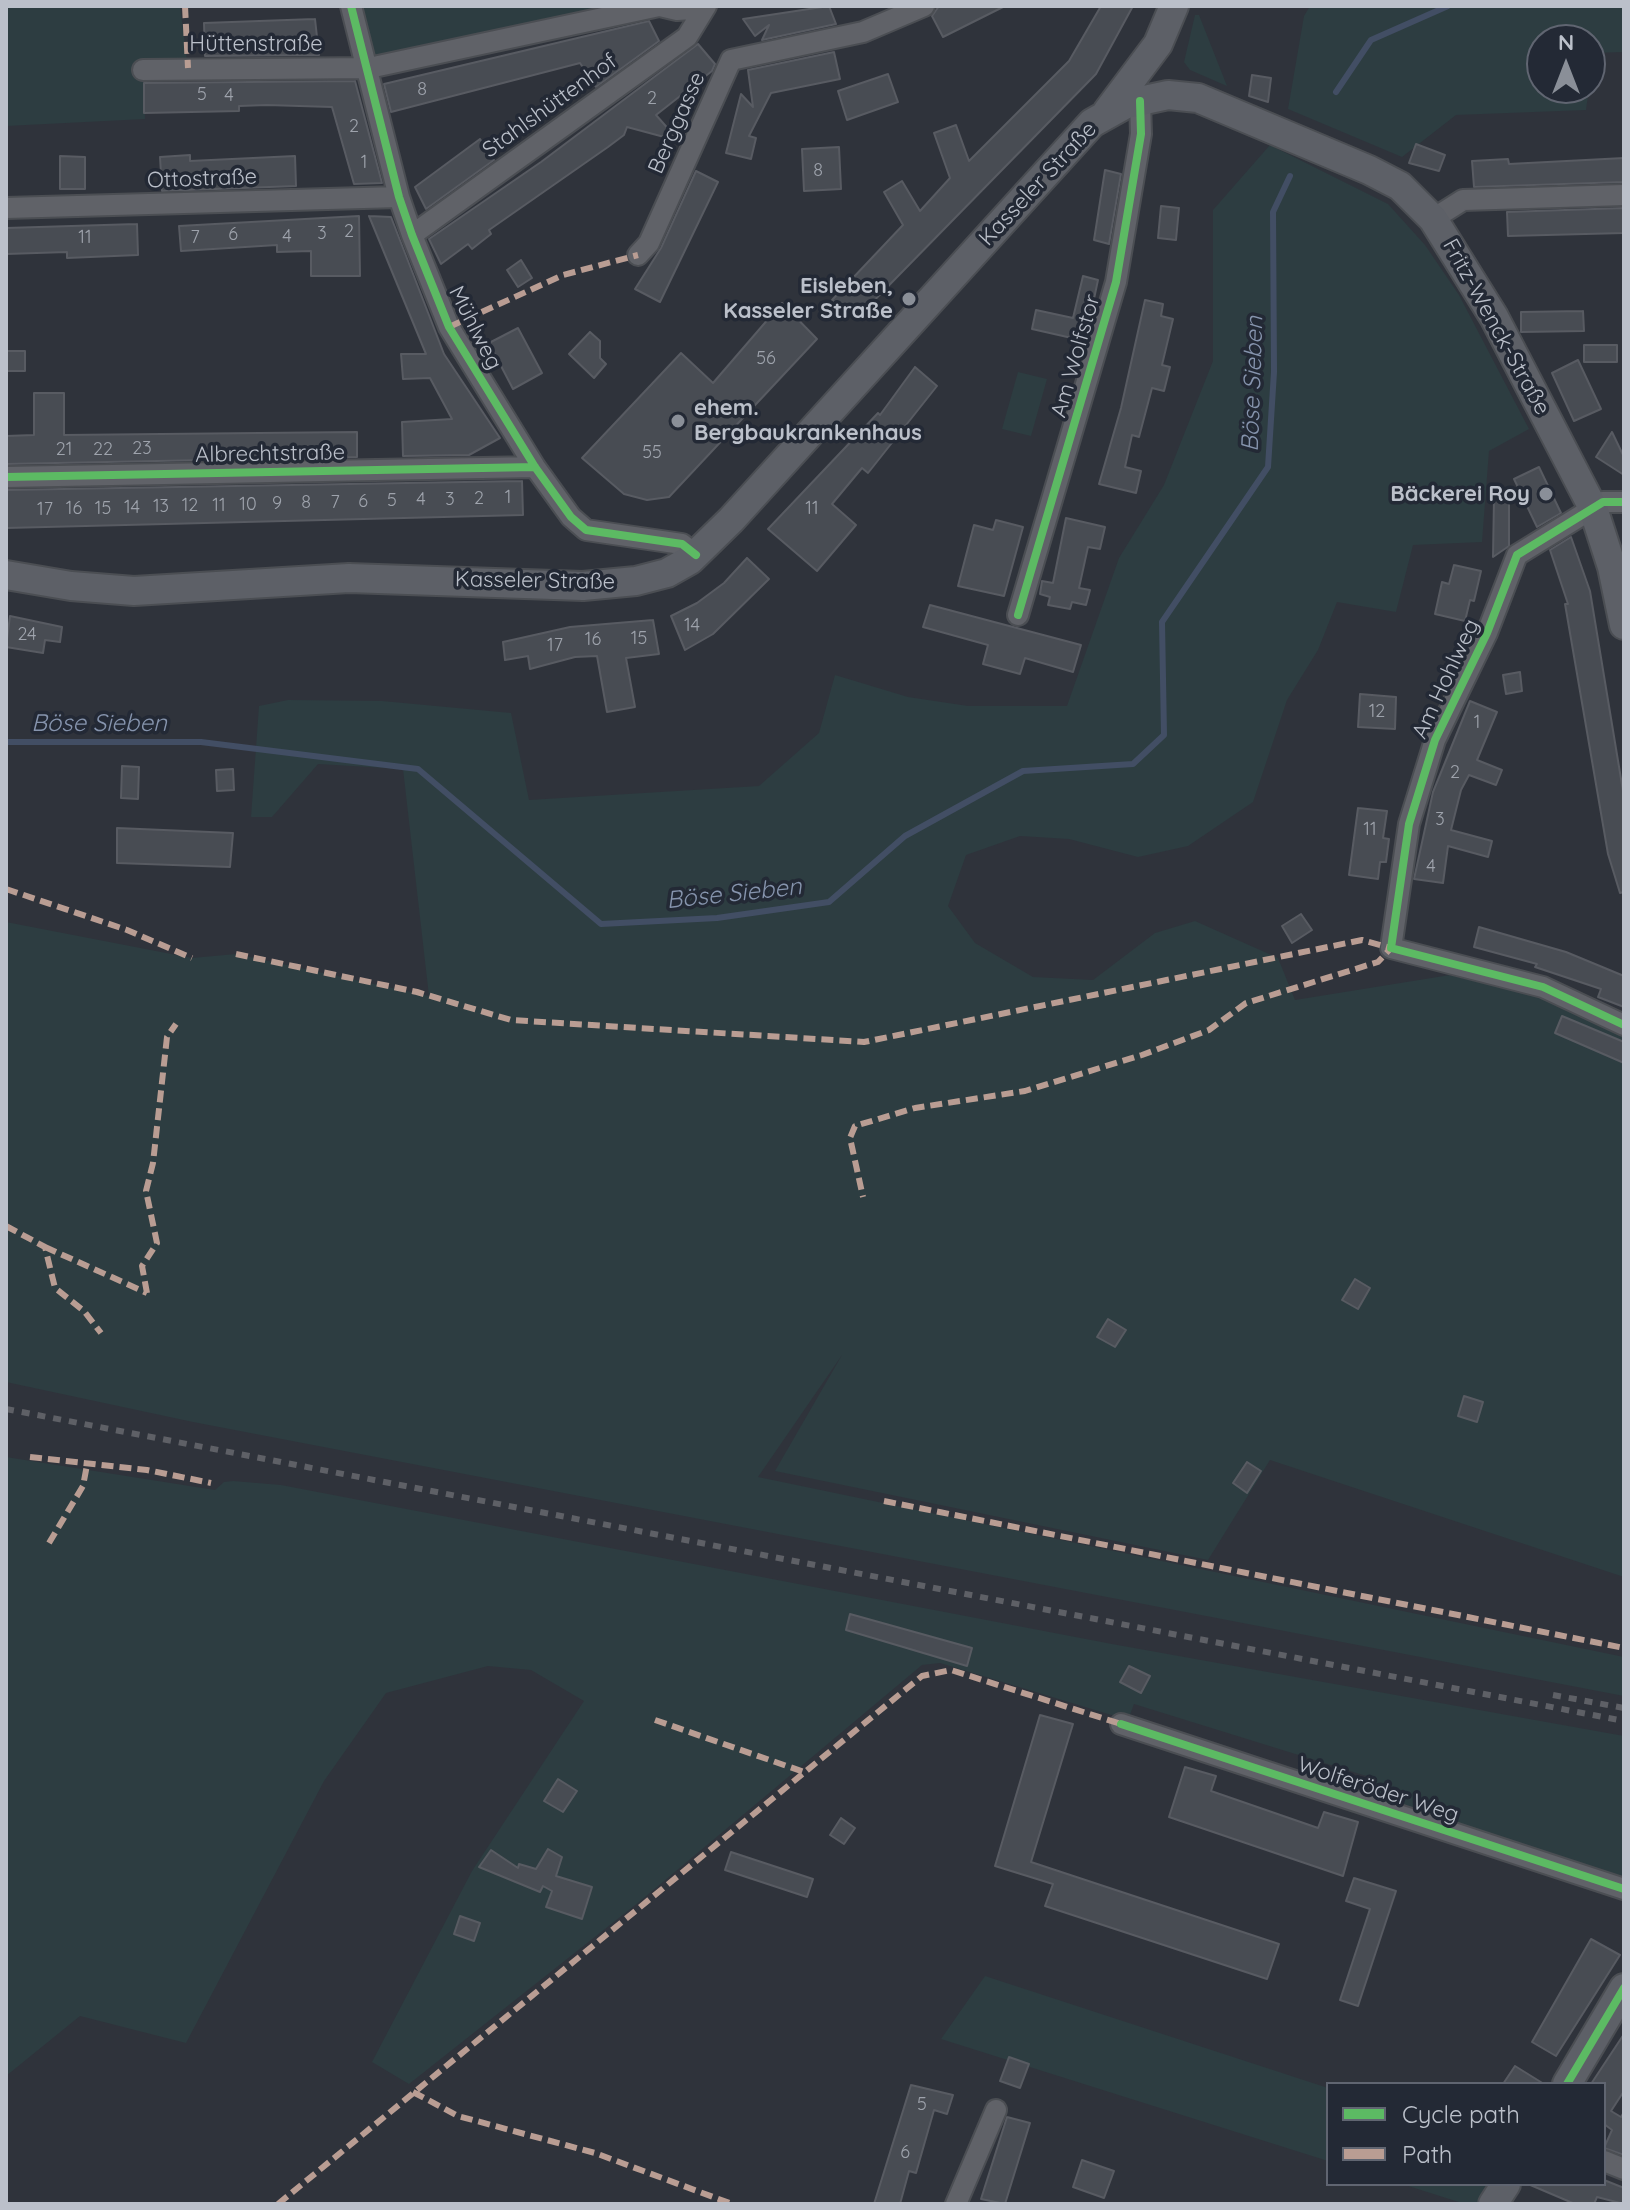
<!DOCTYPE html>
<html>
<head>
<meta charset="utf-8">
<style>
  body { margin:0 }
  #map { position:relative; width:1630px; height:2210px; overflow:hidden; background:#2f333b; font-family:Quicksand,sans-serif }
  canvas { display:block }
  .frame { position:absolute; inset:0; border:8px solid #bbc0ca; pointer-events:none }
  .legend { position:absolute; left:1326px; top:2082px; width:280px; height:104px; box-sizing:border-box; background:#232935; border:2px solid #606571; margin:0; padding:10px 14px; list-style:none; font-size:24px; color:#bbc0ca }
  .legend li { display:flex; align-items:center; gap:16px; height:40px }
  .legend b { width:40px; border:2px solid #606571 }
  .north { position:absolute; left:1526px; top:24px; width:80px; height:80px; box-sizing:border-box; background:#232935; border:2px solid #606571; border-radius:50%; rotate:0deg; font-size:22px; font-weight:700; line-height:32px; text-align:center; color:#bbc0ca }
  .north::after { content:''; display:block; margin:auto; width:28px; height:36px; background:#8a8f98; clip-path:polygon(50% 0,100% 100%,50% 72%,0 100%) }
</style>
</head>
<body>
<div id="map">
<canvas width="1630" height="2210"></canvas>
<div class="frame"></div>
<ul class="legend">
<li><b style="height:10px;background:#5cba63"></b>Cycle path</li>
<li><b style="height:10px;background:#b99d93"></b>Path</li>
</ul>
<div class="north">N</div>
</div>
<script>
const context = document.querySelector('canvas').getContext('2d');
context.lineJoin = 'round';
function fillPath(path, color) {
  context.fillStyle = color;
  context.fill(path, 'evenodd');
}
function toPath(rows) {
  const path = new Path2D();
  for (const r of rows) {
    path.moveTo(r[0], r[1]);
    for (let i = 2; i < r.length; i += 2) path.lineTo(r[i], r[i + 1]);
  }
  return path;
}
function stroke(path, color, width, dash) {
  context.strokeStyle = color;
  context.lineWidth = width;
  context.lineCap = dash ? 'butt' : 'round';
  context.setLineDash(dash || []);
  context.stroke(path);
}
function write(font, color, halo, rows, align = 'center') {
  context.font = font + ' Quicksand,sans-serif';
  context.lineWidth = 7;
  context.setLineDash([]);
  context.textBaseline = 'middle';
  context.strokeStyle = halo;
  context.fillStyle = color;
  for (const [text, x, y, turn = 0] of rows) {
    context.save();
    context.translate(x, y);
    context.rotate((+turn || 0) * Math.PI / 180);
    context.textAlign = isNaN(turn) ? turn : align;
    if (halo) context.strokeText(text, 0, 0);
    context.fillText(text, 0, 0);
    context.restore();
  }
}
fillPath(toPath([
  [6,6,180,6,188,68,144,70,145,119,6,126],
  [351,6,659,6,369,68],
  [1310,6,1624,6,1624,52,1593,53,1590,76,1590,40,1542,40,1542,88,1589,88,1586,110,1456,115,1402,157,1288,109,1304,16],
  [1195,15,1199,15,1227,86,1190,70,1184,62],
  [1270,145,1388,204,1425,245,1459,295,1529,429,1489,451,1482,542,1413,545,1396,612,1337,602,1318,650,1287,700,1253,802,1188,846,1138,857,1069,839,1020,836,966,855,948,906,975,943,1033,977,1093,980,1155,933,1195,921,1278,958,1295,1000,1450,975,1545,998,1624,1033,1624,1577,1270,1460,1208,1560,775,1471,842,1355,758,1477,1624,1657,1624,1696,193,1422,6,1382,6,922,192,958,236,954,429,996,403,769,318,764,272,817,251,817,259,706,288,700,382,701,511,713,529,800,759,786,819,733,835,675,908,697,968,706,1067,706,1119,558,1164,485,1213,361,1213,210],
  [1018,372,1047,379,1031,436,1002,429],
  [6,1457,215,1490,224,1482,233,1481,281,1485,1112,1644,1624,1736,1624,1882,1371,1800,1376,1779,1134,1704,1128,1720,940,1663,922,1665,639,1902,409,2084,372,2062,472,1871,584,1701,531,1670,488,1666,386,1693,324,1781,186,2043,80,2016,6,2076],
  [985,1976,1328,2088,1328,2161,941,2039],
  [1402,2184,1492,2184,1480,2204,1465,2204]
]), '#2d3d41');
stroke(toPath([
  [1336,92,1371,40,1448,6],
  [6,742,201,742,418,769,601,924,717,918,829,902,905,836,1023,771,1133,764,1164,735,1162,622,1268,467,1274,372,1273,212,1290,176]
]), '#424e64', 6);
const building = toPath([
  [829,6,836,24,762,40,769,25,755,36,743,19,829,6],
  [939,6,1005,6,943,37,932,16,939,6],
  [1101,6,1133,6,1096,74,856,319,832,300,903,225,884,192,902,181,920,211,950,178,934,133,956,125,969,161,1069,61,1101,6],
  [315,19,319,55,205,56,204,23,315,19],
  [649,21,659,41,596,87,580,63,391,112,384,84,649,21],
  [698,44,715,64,712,71,656,115,679,141,627,127,624,135,608,147,489,230,491,234,472,249,468,244,441,264,429,239,541,162,698,44],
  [834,52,840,79,771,93,749,136,756,138,751,159,726,153,741,94,753,107,748,70,834,52],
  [888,74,898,102,847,120,838,91,888,74],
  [1252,75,1271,78,1268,102,1249,96,1252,75],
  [355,81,382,183,354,184,332,107,267,105,239,106,239,111,144,113,144,83,355,81],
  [480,139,494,160,426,209,415,187,480,139],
  [1416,144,1445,155,1439,171,1409,163,1416,144],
  [839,147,841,189,804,191,802,149,839,147],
  [190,155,190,161,295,156,296,186,162,191,160,157,190,155],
  [60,156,85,157,85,189,60,189,60,156],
  [1624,158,1624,182,1474,187,1472,161,1508,159,1509,164,1624,158],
  [1105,170,1121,174,1109,244,1094,240,1105,170],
  [696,171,718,182,660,302,635,289,661,248,696,171],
  [1161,206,1179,208,1176,240,1158,238,1161,206],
  [1624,208,1624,233,1508,236,1507,212,1624,208],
  [359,216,360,276,311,276,311,251,277,252,277,245,181,251,179,226,359,216],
  [369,216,391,217,444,354,500,438,469,455,403,456,402,422,452,419,430,378,403,379,401,354,426,354,369,216],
  [137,224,138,255,67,258,67,252,6,254,6,228,137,224],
  [521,260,532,278,518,287,507,270,521,260],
  [1083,276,1098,280,1085,341,1032,329,1036,310,1073,318,1083,276],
  [1145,300,1163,304,1161,316,1173,319,1162,365,1170,367,1164,391,1152,388,1139,437,1132,435,1125,467,1141,471,1136,493,1099,484,1121,408,1145,300],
  [782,303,817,339,669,497,647,500,624,494,582,458,681,353,713,383,782,303],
  [1583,311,1584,331,1521,332,1521,312,1583,311],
  [518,328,542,373,513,389,489,343,518,328],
  [590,332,600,341,600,358,606,364,594,378,569,354,590,332],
  [1584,345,1617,345,1617,362,1584,362,1584,345],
  [6,351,25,351,25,371,6,371,6,351],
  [1578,360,1601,409,1574,421,1552,373,1578,360],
  [915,367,937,386,868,473,862,468,832,504,856,525,817,571,768,529,878,413,880,415,915,367],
  [34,393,64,393,64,435,357,432,357,457,6,464,6,436,34,435,34,393],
  [1612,432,1624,457,1624,475,1596,457,1612,432],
  [1539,467,1561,513,1537,527,1514,479,1539,467],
  [522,481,523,515,6,528,6,490,522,481],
  [1494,498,1509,498,1509,546,1493,557,1494,498],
  [1066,518,1105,527,1100,549,1088,547,1079,588,1090,590,1086,605,1072,602,1070,609,1048,605,1050,597,1040,594,1042,581,1053,583,1066,518],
  [996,520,1023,527,1004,596,958,586,974,525,993,530,996,520],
  [1571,537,1590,591,1624,797,1624,892,1620,893,1608,854,1565,604,1568,604,1550,550,1571,537],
  [747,558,769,579,713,634,685,650,671,616,697,603,724,583,747,558],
  [1454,565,1481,571,1474,601,1470,600,1465,621,1435,614,1442,582,1449,584,1454,565],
  [930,605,1081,645,1073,672,1025,658,1020,674,983,664,988,645,923,627,930,605],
  [10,616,62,627,60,642,45,640,43,653,6,647,10,616],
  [653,620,659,654,626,658,635,707,607,712,597,656,575,657,530,669,528,656,505,660,503,642,570,627,653,620],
  [1520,672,1522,691,1506,694,1503,675,1520,672],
  [1360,694,1396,697,1395,729,1358,727,1360,694],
  [1470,701,1497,712,1477,760,1502,770,1496,785,1469,775,1461,790,1451,830,1492,841,1488,857,1448,846,1443,883,1414,879,1433,792,1470,701],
  [122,766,139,767,138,799,121,798,122,766],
  [233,769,234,790,217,791,216,770,233,769],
  [1358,808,1387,811,1383,838,1389,839,1386,862,1380,862,1378,879,1349,875,1358,808],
  [117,828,233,833,230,867,117,863,117,828],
  [1301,914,1312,930,1292,943,1282,926,1301,914],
  [1479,927,1566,952,1624,976,1624,1007,1598,997,1601,989,1535,967,1537,964,1474,947,1479,927],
  [1562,1016,1624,1042,1624,1063,1555,1033,1562,1016],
  [1355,1279,1370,1288,1358,1309,1342,1300,1355,1279],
  [1108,1319,1126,1330,1115,1347,1097,1337,1108,1319],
  [1464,1396,1483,1402,1477,1422,1458,1416,1464,1396],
  [1247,1462,1261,1471,1247,1493,1233,1483,1247,1462],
  [850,1614,972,1648,967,1666,846,1630,850,1614],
  [1129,1666,1150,1676,1141,1693,1120,1682,1129,1666],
  [1040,1715,1073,1724,1031,1862,1279,1944,1267,1979,1045,1906,1053,1884,995,1866,1040,1715],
  [1185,1767,1216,1776,1211,1791,1318,1828,1324,1812,1358,1822,1343,1876,1169,1817,1185,1767],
  [558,1779,577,1791,563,1812,544,1801,558,1779],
  [841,1818,855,1828,844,1844,830,1835,841,1818],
  [548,1849,562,1857,556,1876,592,1887,582,1919,546,1907,552,1891,543,1886,540,1892,479,1867,491,1850,518,1868,519,1864,536,1869,548,1849],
  [731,1852,813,1879,807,1897,725,1870,731,1852],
  [1354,1878,1396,1891,1358,2006,1340,2000,1370,1909,1346,1901,1354,1878],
  [460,1916,480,1923,474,1941,454,1934,460,1916],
  [1591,1939,1620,1955,1556,2056,1532,2042,1591,1939],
  [1624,2034,1624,2091,1611,2111,1621,2117,1624,2112,1624,2155,1604,2148,1612,2130,1604,2124,1604,2084,1591,2084,1624,2034],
  [1009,2057,1029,2064,1020,2088,1000,2081,1009,2057],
  [1515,2066,1544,2084,1503,2084,1515,2066],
  [911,2085,953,2095,947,2114,934,2110,916,2173,909,2171,900,2204,874,2204,911,2085],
  [1007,2117,1030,2123,1005,2204,981,2199,1007,2117],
  [1082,2160,1114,2171,1104,2198,1073,2187,1082,2160],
  [1604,2180,1624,2188,1624,2204,1597,2197,1594,2204,1575,2204,1528,2184,1604,2184,1604,2180]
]);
fillPath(building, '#484c53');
stroke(building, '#585b62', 2);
const minor = toPath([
  [351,6,399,197,412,235,449,327,535,467,571,517,586,530,682,544,696,555],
  [660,6,677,10,705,8],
  [143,70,369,68,659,6],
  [6,208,399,197],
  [1433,219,1463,200,1624,195],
  [412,235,687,37,706,6],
  [638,255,649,243,731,60,863,32,924,6],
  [6,477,535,467],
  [1624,502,1603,502,1517,555,1487,633,1435,740,1409,824,1391,948,1543,987,1624,1025],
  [1018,615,1116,282,1141,134,1140,101],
  [1121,1724,1624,1889],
  [1604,2161,1624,2169],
  [956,2204,996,2110]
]);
const secondary = toPath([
  [1107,112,1158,44,1174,6],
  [6,575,71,586,134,591,349,578,583,586,636,581,667,573,690,560,731,520,1092,123,1126,104,1168,95,1198,98,1369,170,1400,186,1433,219,1494,317,1593,508,1612,567,1624,625],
  [1567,2084,1624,1988],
  [1493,2204,1506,2184]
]);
stroke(minor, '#4b4e53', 24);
stroke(secondary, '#4b4e53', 32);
stroke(minor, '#606268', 20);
stroke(secondary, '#5d6067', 28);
stroke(toPath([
  [6,1409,1624,1721],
  [1553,1695,1624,1708]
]), '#5e6066', 6, [8, 8]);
stroke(toPath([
  [185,6,188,68],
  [449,327,563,275,638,255],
  [6,889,127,930,192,958],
  [236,954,417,992,511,1020,864,1042,1362,940,1391,948,1378,962,1246,1003,1209,1030,1142,1055,1025,1091,915,1108,855,1126,850,1138,863,1197],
  [6,1226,45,1247,55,1288,84,1311,101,1333],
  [45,1247,147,1293],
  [147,1293,142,1266,157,1243,146,1191,153,1163,167,1037,176,1024],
  [30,1457,147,1470,211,1483],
  [884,1501,1624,1648],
  [49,1543,83,1486,87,1465],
  [655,1720,804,1772],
  [413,2092,458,2116,595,2153,732,2204],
  [278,2204,922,1676,951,1670,1121,1724]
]), '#b99d93', 6, [12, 6]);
stroke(toPath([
  [351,6,399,197,412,235,449,327,535,467,571,517,586,530,682,544,696,555],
  [6,477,535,467],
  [1624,502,1603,502,1517,555,1487,633,1435,740,1409,824,1391,948,1543,987,1624,1025],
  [1018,615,1116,282,1141,134,1140,101],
  [1121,1724,1624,1889],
  [1567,2084,1624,1988]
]), '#5cba63', 8);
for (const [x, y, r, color] of [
  [909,299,8,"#8a8f98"],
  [678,421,8,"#8a8f98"],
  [1546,494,8,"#8a8f98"]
]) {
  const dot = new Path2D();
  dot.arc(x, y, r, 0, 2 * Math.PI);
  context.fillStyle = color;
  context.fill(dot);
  stroke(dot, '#232935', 3);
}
write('18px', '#9ea3ac', null, [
  ["8",422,90],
  ["5",202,95],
  ["4",229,96],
  ["2",652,99],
  ["2",354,127],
  ["1",364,163],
  ["8",818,171],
  ["2",349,232],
  ["3",322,234],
  ["6",233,235],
  ["4",287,237],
  ["11",85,238],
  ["7",195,238],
  ["56",766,359],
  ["23",142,449],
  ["21",64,450],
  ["22",103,450],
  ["55",652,453],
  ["1",508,498],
  ["2",479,499],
  ["4",421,500],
  ["3",450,500],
  ["5",392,501],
  ["6",363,502],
  ["8",306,503],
  ["7",335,503],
  ["9",277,504],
  ["10",248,505],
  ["12",190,506],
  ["11",219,506],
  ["13",161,507],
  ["14",132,508],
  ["16",74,509],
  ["15",103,509],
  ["11",812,509],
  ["17",45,510],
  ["14",692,626],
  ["24",27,635],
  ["15",639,639],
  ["16",593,640],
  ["17",555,646],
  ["12",1377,712],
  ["1",1477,723],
  ["2",1455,773],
  ["3",1440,820],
  ["11",1370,830],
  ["4",1431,867],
  ["5",922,2105],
  ["6",905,2153]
]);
write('22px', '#bbc0ca', '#232935', [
  ["Hüttenstraße",256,44],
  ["Stahlshüttenhof",550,106,-36],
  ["Berggasse",677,123,-66],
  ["Ottostraße",202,179,-2],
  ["Kasseler Straße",1038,184,-47],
  ["Fritz-Wenck-Straße",1496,327,61],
  ["Mühlweg",475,328,63],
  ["Am Wolfstor",1076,356,-74],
  ["Albrechtstraße",270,454,-1],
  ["Kasseler Straße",535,581,1],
  ["Am Hohlweg",1446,679,-65],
  ["Wolferöder Weg",1378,1790,18]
]);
write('bold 22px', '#bbc0ca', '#232935', [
  ["Eisleben,",893,286],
  ["Kasseler Straße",893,311],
  ["ehem.",694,408,"left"],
  ["Bergbaukrankenhaus",694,433,"left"],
  ["Bäckerei Roy",1530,494]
], 'right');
write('italic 24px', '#8694ad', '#232935', [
  ["Böse Sieben",1253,384,-88],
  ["Böse Sieben",99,724],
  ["Böse Sieben",734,894,-6]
]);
</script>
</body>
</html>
